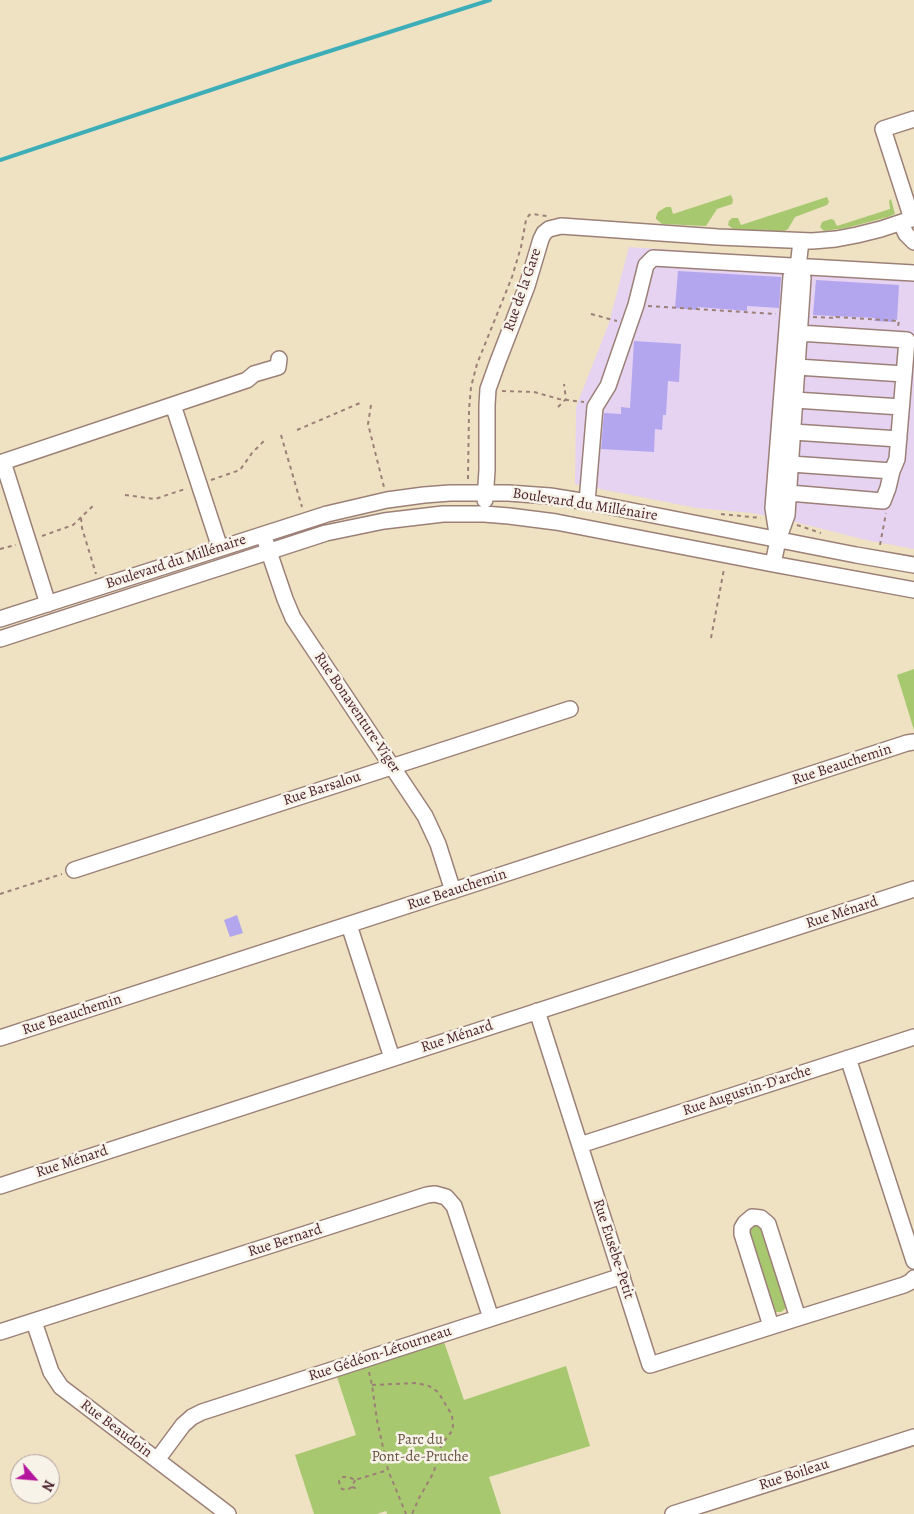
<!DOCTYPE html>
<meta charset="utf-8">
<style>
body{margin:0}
#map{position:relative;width:914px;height:1514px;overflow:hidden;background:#eee2c3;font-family:Alegreya,serif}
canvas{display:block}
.north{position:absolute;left:10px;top:1454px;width:50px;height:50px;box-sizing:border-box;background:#f7f3e8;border:1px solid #b29e9c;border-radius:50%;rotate:117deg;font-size:14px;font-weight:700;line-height:20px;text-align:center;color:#4a1f2b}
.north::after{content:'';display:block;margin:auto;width:18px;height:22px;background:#b5179e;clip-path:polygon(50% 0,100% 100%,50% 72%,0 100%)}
</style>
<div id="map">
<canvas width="914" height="1514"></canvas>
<div class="north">N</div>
</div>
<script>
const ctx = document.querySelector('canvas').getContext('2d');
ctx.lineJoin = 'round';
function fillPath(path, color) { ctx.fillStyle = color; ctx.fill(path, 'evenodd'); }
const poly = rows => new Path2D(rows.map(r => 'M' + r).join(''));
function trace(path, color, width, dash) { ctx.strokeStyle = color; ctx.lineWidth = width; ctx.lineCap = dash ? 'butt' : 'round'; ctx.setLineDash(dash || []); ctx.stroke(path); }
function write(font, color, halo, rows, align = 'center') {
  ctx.font = font + ' Alegreya,serif'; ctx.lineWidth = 5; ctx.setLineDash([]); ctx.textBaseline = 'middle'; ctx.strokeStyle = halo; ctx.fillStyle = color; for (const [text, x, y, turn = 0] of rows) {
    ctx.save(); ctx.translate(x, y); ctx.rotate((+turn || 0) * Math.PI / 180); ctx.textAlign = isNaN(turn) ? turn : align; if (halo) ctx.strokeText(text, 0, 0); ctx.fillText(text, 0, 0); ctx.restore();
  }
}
fillPath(poly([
 [629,247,914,266,914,549,866,540,795,522,752,513,697,508,575,484,576,407,609,323]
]), '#e5d3f1');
fillPath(poly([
 [731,195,733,200,732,204,717,209,706,226,662,224,656,219,656,217,658,212,666,207,671,207,673,214],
 [827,197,829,202,827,205,795,217,788,229,783,232,733,229,728,225,729,221,732,218,738,218,741,225],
 [891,199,895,214,888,217,846,228,824,231,820,227,822,222,831,219,834,220,837,226,890,209,889,201],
 [914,669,914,730,897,675],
 [756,1224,762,1227,787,1305,785,1309,781,1312,776,1312,772,1309,748,1234,749,1229],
 [444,1342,464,1400,566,1366,590,1446,489,1477,501,1514,387,1514,386,1511,377,1514,314,1514,295,1455,356,1435,337,1377]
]), '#a8c870');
trace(poly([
 [0,160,289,64,490,0]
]), '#3daeb8', 4);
fillPath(poly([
 [678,271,781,277,779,308,747,306,747,311,698,307,698,310,675,308],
 [816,280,899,285,897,320,894,319,894,322,874,321,875,318,813,315],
 [634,341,681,344,679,382,668,381,666,415,663,415,662,430,655,429,654,452,601,449,604,413,621,414,621,407,630,408],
 [237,915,243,933,230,937,224,920]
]), '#b3a6ee');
const minor = poly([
 [912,219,883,129,914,119],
 [901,223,906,234,914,242],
 [797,367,904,374],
 [795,400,901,407],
 [173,405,220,548],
 [793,432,899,439],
 [3,462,48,604],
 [0,463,247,380,254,374,278,367,279,359],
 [791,464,892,471],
 [789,493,883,501,888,488,892,471,897,459,907,340,799,333],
 [485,500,487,470,487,405,488,389,497,364,527,286,541,239,544,233,549,229,561,226,718,237,812,241,836,239,857,235,881,229,914,218],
 [587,502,595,407,608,386,636,305,646,265,653,258,914,273],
 [778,540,773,508,788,315,791,276,798,267,801,241],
 [266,543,285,599,293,618,425,816,438,844,453,891],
 [773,564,778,540,787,515,803,278,798,267],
 [0,619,327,514,387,500,424,495,450,493,508,493,550,496,587,502,856,555,914,565],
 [0,639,326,533,384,521,443,514,484,514,509,516,556,522,773,564,914,590],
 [74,870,570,709],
 [349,925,392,1058],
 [537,1011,650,1365,798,1318,904,1285,910,1282,914,1278],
 [0,1038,907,743,914,742],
 [848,1058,914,1261],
 [580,1145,914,1037],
 [0,1186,914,889],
 [34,1322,51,1372,61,1387,228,1514],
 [771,1326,742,1234,742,1228,745,1223,752,1217,761,1218,768,1224,798,1318],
 [0,1332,427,1195,435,1194,446,1197,454,1206,491,1318],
 [157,1460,183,1425,192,1417,202,1412,622,1276],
 [673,1514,914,1437]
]);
trace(minor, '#9c8077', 18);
trace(poly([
 [648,306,776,314],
 [591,314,617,321],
 [813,317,836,318,836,317,899,321,898,326],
 [502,391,534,392,559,399,584,402],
 [371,405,368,424,384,487],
 [558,407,566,399,564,384],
 [297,430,360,403],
 [281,435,302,507],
 [468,479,469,410,471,387,477,364,512,277,521,247,526,220,529,215,532,214,547,216],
 [211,480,240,470,252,453,265,440],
 [125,495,155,499,185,489],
 [721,514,761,518],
 [81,518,82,528,96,574],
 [797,525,821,533],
 [42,536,73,525,94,505],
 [880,545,886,513],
 [0,549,16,545],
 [711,638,724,569],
 [0,894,62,874],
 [369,1372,372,1385,377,1420,388,1470,406,1514],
 [372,1385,417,1383,429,1386,438,1392,452,1415,453,1426,452,1431,442,1444,437,1456,434,1472,419,1498,412,1514],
 [355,1480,352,1487,347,1490,342,1489,340,1486,339,1481,343,1477,349,1477,355,1480,388,1470],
 [352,1487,358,1489]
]), '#9c8077', 2, [4, 4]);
trace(minor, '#fff', 15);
write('15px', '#4a1f2b', '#f7f3e8', [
 ["Rue de la Gare",523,290,-71],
 ["Boulevard du Millénaire",585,505,9],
 ["Boulevard du Millénaire",176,562,-18],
 ["Rue Bonaventure-Viger",357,713,56],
 ["Rue Beauchemin",842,765,-18],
 ["Rue Barsalou",322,789,-18],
 ["Rue Beauchemin",457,890,-18],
 ["Rue Ménard",842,913,-18],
 ["Rue Beauchemin",72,1015,-18],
 ["Rue Ménard",457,1037,-18],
 ["Rue Augustin-D'arche",747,1091,-18],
 ["Rue Ménard",72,1162,-18],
 ["Rue Bernard",285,1241,-18],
 ["Rue Eusèbe-Petit",613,1249,72],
 ["Rue Gédéon-Létourneau",380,1354,-18],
 ["Rue Beaudoin",116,1429,37],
 ["Rue Boileau",794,1475,-18]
]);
write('15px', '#665240', '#f7f3e8', [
 ["Parc du",420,1440],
 ["Pont-de-Pruche",420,1457]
]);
</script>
